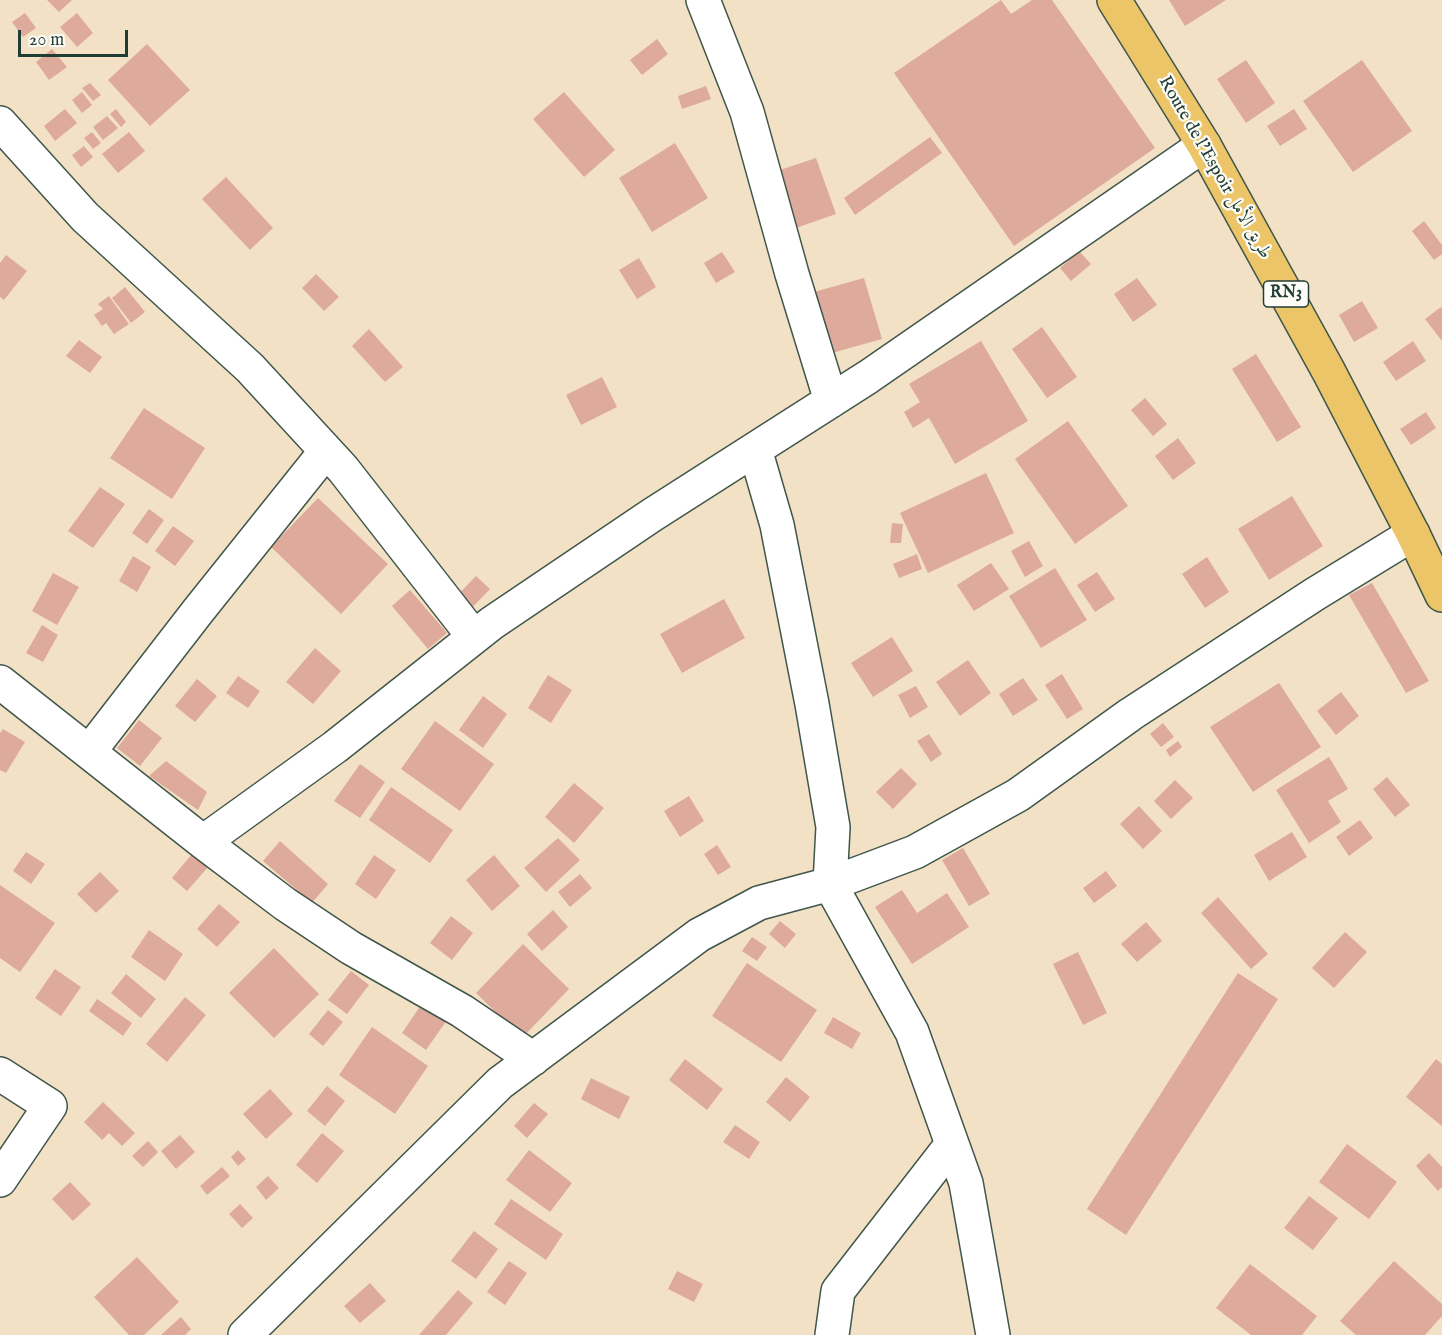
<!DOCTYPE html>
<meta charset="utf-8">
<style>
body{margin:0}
#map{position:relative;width:1442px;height:1335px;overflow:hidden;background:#f3e1c6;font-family:"IM FELL English",serif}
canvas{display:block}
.scale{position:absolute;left:18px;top:30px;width:110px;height:27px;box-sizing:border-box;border:3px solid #1f3d34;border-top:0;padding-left:8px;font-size:18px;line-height:21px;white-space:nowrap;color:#1f3d34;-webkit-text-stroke:4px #fdfcf7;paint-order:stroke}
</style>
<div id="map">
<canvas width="1442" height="1335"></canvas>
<div class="scale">20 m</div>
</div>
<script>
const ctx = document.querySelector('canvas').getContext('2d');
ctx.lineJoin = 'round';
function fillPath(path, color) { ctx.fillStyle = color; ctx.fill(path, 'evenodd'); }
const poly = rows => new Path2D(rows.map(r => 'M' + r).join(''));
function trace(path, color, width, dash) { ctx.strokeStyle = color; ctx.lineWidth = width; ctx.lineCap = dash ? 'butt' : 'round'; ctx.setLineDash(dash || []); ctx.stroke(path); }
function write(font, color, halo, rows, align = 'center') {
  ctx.font = font + ' "IM FELL English",Amiri,serif'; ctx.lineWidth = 4.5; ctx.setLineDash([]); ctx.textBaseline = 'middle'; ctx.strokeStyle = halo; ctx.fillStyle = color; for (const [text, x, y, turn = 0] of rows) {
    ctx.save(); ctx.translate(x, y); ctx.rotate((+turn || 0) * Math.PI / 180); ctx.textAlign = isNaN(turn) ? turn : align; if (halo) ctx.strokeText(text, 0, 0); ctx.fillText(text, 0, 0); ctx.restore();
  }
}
fillPath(poly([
 [47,0,72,0,59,12],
 [1001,0,1011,14,1032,0,1052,0,1155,148,1014,246,894,73],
 [1169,0,1226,0,1185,26],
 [25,13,36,28,23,37,12,22],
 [77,13,93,33,77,47,60,27],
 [657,39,668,54,642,75,630,60],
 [147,44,190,90,150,126,108,80],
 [52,49,67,67,49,80,36,62],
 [1246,60,1275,103,1246,123,1217,79],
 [1362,60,1412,131,1353,172,1303,101],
 [90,83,101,95,93,101,82,88],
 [706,86,711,99,682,109,678,96],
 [82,92,92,105,82,113,72,100],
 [564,92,615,150,584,177,533,119],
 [65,109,77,123,55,141,44,126],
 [116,109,126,122,121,127,110,114],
 [1294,109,1307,129,1280,146,1267,126],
 [107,116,118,128,103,140,93,127],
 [92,132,101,143,93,149,84,138],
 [129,132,145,151,118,173,102,154],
 [930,137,942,153,855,215,844,198],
 [675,143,708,198,652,232,619,178],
 [84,146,93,157,81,167,72,155],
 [816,158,836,214,796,228,777,171],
 [226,177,273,228,250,250,202,199],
 [1424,221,1442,245,1442,254,1434,260,1412,231],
 [1079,251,1091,264,1071,281,1060,268],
 [722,252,735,272,716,283,704,263],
 [6,255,27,271,4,300,0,297,0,263],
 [639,258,656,287,637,299,619,270],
 [316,274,339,297,324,311,302,288],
 [864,278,882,339,832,353,814,292],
 [1137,278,1157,305,1133,322,1114,294],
 [125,287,145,312,131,323,112,298],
 [109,296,129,324,114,334,106,323,102,326,94,315,103,309,98,304],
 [1362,301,1378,328,1354,342,1339,315],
 [1441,307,1442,309,1442,341,1425,319],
 [1042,327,1077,377,1047,398,1012,349],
 [369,329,403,367,385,382,352,346],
 [79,340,102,357,90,373,66,356],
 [981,341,1028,421,955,464,929,418,913,428,904,412,920,402,909,384],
 [1413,341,1426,361,1396,381,1383,362],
 [1256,354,1301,427,1277,442,1232,369],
 [602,377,617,407,581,425,566,395],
 [1145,398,1167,424,1153,436,1131,410],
 [144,408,205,448,172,499,110,458],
 [1426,412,1436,428,1411,445,1400,429],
 [1068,421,1128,506,1075,544,1015,459],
 [1178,438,1196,463,1173,480,1155,456],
 [986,473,1014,533,928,573,900,513],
 [100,487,125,504,93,548,68,531],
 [1292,496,1323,546,1269,580,1238,529],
 [318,498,388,564,341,614,271,547],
 [149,509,164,520,147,544,132,533],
 [892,523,903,524,901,543,890,543],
 [173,526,194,541,175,566,155,551],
 [1029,541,1043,566,1025,577,1011,551],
 [917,554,922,569,899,578,893,564],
 [133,556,151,567,137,592,119,581],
 [1207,557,1229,592,1205,608,1182,574],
 [991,563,1009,589,974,611,957,585],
 [1055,568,1087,620,1041,648,1009,596],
 [1097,572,1115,599,1095,612,1077,585],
 [53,573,79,587,57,625,32,611],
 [476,576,490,589,467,613,453,600],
 [1372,583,1429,681,1406,693,1349,595],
 [410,590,447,633,428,649,392,606],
 [724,599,745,638,682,673,660,634],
 [42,625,58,635,43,662,26,653],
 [892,637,913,671,873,697,851,663],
 [315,648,341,671,313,704,286,682],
 [968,660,991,693,960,716,936,682],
 [1062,674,1083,709,1067,719,1045,685],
 [548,675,572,690,551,723,528,708],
 [238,676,260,691,248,708,226,693],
 [1023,678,1038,700,1013,716,999,694],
 [197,679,217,696,195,722,175,706],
 [1279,683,1321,747,1253,792,1210,727],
 [916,686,928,707,910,718,898,695],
 [1341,692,1359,716,1336,735,1317,711],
 [483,696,507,714,483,748,459,730],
 [139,720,162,738,140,766,117,748],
 [435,721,494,764,460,811,401,769],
 [1163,723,1174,737,1161,747,1150,734],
 [3,729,25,742,6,773,0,770,0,733],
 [929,734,942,754,931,762,917,741],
 [1178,741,1182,747,1170,757,1166,750],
 [1329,757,1348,789,1328,801,1341,822,1309,843,1276,790],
 [166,761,207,792,198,810,149,776],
 [360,764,385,782,360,818,334,801],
 [901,768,917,784,893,809,876,792],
 [1387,777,1410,805,1395,817,1373,789],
 [1175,780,1193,798,1171,819,1154,801],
 [574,783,604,808,574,843,545,817],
 [391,787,453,830,430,863,369,820],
 [689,796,704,821,680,837,664,811],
 [1139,806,1162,831,1143,849,1120,824],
 [1360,820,1373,838,1349,856,1336,837],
 [1292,832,1307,857,1269,881,1254,855],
 [558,838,580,860,546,892,524,868],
 [280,841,328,884,312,903,263,861],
 [717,845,731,867,718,875,704,854],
 [963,848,990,894,969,906,942,860],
 [26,852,45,864,31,884,13,871],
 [192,854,208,867,187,891,172,878],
 [374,855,396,870,376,899,355,884],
 [494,855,520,886,492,911,466,880],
 [1106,871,1117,886,1094,903,1083,888],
 [100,872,119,891,96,913,77,894],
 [580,874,592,888,570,907,558,892],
 [0,885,55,923,20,972,0,958],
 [902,890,917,913,947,893,969,927,912,964,875,907],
 [1218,897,1268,954,1251,969,1201,913],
 [219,904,240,922,217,947,197,929],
 [553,910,568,927,542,951,527,934],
 [451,916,473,933,452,960,430,943],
 [780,921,796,934,785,948,769,934],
 [1146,922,1162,941,1137,962,1121,944],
 [149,930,183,954,165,981,131,957],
 [1345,932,1367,952,1334,988,1312,968],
 [752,937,767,947,757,961,742,951],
 [523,944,569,989,522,1038,476,993],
 [274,948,319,994,274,1038,229,993],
 [1078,952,1107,1013,1083,1025,1053,964],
 [747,963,817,1010,781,1062,712,1016],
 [55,969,81,987,61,1016,35,998],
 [351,971,369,985,347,1014,328,1000],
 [1238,973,1278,999,1126,1235,1087,1209],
 [126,974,156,999,141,1018,111,993],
 [185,997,206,1015,167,1062,146,1044],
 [97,999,132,1023,123,1036,89,1011],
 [423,1002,447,1020,426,1050,402,1033],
 [328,1010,343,1022,323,1046,309,1034],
 [833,1017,861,1033,852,1049,824,1033],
 [372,1027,428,1066,395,1114,339,1075],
 [685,1059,723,1089,707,1110,669,1080],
 [1436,1059,1442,1064,1442,1126,1406,1097],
 [786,1077,810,1097,790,1122,766,1102],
 [591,1078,630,1097,619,1119,581,1099],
 [327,1086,345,1101,325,1126,307,1111],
 [270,1089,293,1114,266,1139,243,1114],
 [103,1102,135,1133,122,1146,109,1133,102,1140,84,1122],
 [534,1103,548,1114,527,1138,514,1126],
 [735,1125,760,1142,749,1159,723,1142],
 [322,1133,344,1151,317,1183,296,1165],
 [180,1135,195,1152,176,1169,161,1151],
 [148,1141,158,1152,143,1167,132,1156],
 [1347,1144,1397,1182,1369,1219,1319,1182],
 [238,1150,246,1159,238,1166,231,1157],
 [529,1150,572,1183,550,1212,506,1180],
 [1429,1153,1442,1167,1442,1187,1438,1191,1416,1166],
 [222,1167,230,1176,207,1195,200,1186],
 [268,1176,279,1188,266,1200,256,1187],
 [70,1182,91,1204,73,1221,52,1199],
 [1309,1196,1338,1218,1313,1250,1284,1228],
 [511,1199,563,1234,546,1260,494,1224],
 [240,1204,253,1218,242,1228,229,1214],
 [474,1231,498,1249,476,1279,451,1261],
 [137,1257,179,1302,144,1335,129,1335,94,1297],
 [509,1261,527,1273,505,1305,487,1292],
 [1394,1261,1442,1304,1442,1316,1425,1335,1356,1335,1340,1321],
 [1250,1264,1317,1316,1302,1335,1251,1335,1216,1308],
 [677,1271,703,1284,694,1302,668,1289],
 [370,1283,386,1301,360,1323,344,1306],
 [458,1290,473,1303,446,1335,419,1335],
 [181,1317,191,1329,185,1335,161,1335]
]), '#deaa9b');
const minor = poly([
 [703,0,747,112,792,274,831,401],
 [0,123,85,217,250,368,343,469,474,637],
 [755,449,777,525,812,704,833,827,830,884,912,1032,966,1183,993,1335],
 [0,682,203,842,285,904,351,948,462,1011,533,1059],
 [89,752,198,611,326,451],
 [203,842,335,747,492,623,652,515,868,377,1204,145],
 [0,1074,50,1106,0,1180],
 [245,1335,500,1083,699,935,759,903,830,884,915,852,1018,795,1131,714,1315,594,1413,534],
 [832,1335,838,1291,952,1144]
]);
const trunk = poly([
 [1114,0,1204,145,1329,372,1413,534,1442,595]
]);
trace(minor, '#3f564a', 36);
trace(trunk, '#3f564a', 36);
trace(minor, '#fff', 33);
trace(trunk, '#edc569', 33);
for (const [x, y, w] of [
 [1286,294,45]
]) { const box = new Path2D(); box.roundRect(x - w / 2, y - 13, w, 26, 4.5); ctx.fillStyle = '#fdfcf7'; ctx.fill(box); trace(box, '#1f3d34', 1.5); }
write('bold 16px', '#1f3d34', null, [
 ["RN3",1286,294]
]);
write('18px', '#1f3d34', '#fdfcf7', [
 ["Route de l’Espoir طريق الأمل",1214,168,60]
]);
</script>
